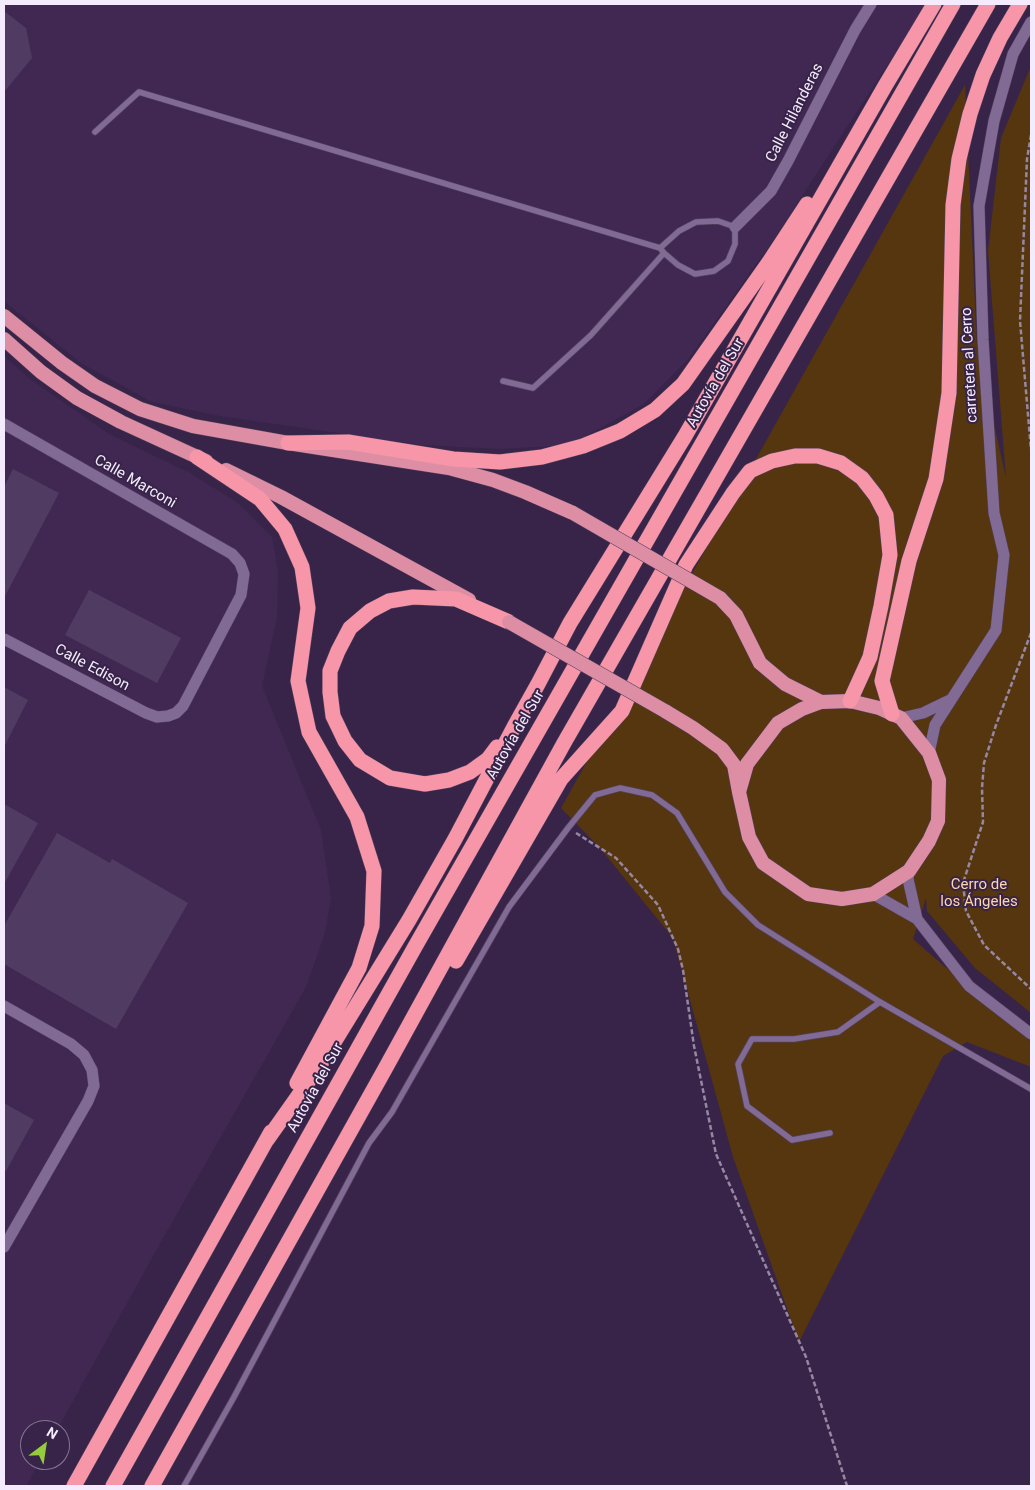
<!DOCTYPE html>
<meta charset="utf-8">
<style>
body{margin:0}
#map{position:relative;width:1035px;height:1490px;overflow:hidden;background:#382448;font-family:Roboto,sans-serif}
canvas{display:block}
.frame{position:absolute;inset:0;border:5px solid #f5ebfe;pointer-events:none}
.north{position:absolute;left:20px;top:1420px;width:50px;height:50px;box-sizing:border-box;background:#382448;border:1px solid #847491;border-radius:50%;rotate:31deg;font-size:14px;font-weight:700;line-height:20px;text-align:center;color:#f5ebfe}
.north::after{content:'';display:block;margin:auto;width:18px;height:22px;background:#95cc3b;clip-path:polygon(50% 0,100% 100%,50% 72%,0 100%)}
</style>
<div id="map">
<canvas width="1035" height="1490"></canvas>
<div class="frame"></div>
<div class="north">N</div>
</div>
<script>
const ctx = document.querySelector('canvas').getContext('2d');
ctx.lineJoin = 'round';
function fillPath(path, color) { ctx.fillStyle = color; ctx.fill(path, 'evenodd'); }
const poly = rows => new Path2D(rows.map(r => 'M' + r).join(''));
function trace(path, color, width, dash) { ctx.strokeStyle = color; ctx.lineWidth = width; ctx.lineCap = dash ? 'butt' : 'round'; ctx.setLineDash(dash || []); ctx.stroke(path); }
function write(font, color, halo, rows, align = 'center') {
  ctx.font = font + ' Roboto,sans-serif'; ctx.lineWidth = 4; ctx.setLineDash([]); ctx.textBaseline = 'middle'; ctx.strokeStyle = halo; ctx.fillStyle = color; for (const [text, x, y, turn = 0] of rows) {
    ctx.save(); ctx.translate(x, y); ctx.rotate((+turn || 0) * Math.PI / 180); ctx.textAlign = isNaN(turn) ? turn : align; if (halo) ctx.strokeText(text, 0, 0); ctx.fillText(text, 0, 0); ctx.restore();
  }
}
fillPath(poly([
 [4,4,927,4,774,239,690,357,644,404,569,445,501,449,422,445,220,416,152,402,81,363,4,301],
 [4,356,30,379,109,434,190,473,238,503,272,537,278,572,277,617,262,686,321,830,331,898,325,933,306,987,153,1256,57,1430,30,1430,30,1460,41,1460,26,1486,4,1486]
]), '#402853');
fillPath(poly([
 [1031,66,1031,1013,975,968,927,911,926,898,913,939,1031,1042,1031,1067,967,1042,943,1056,799,1342,733,1157,673,938,600,848,561,808,965,85,977,348,1006,478,988,251,1001,138]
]), '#56360e');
fillPath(poly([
 [4,11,26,28,32,58,4,92],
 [13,469,59,493,4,598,4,487],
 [89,590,181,638,157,683,65,635],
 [4,687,28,700,4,747],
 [4,804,38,823,4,884],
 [57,833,110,863,112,859,188,903,116,1029,4,964,4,926],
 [4,1103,34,1120,6,1171,4,1170]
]), '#503c62');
const service = poly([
 [95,132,139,92,660,248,664,253,678,265,695,274,714,271,728,261,735,244,735,227,718,221,696,222,679,231,660,248],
 [503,381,533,388,591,335,664,253],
 [830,1133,792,1140,747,1106,738,1064,752,1039,794,1039,838,1032,880,1002],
 [184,1486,234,1397,369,1143,392,1112,509,907,568,828,595,795,620,788,652,795,677,813,725,892,758,925,880,1002,1031,1089]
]);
const minor = poly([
 [735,227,771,191,788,161,855,30,871,4],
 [4,424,232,554,240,563,244,574,241,595,183,706,176,713,168,716,157,717,146,713,4,639],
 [901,718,923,713,950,700],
 [929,753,935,725,996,630,1004,555,994,513,983,340,979,206,994,121,1013,54,1031,22],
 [909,871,908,879,917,919],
 [873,894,917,919,969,986,1031,1034],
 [4,1006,71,1044,84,1055,92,1070,94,1086,88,1101,4,1247]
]);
const trunk = poly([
 [4,316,62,363,95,386,140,409,193,426,288,443,449,468,493,480,525,492,573,513],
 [4,339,41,372,77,398,121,422,206,461],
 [226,470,281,497,469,600],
 [720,598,736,615,760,663,785,684,821,702],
 [665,711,693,728,722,749,734,765,739,792,749,837,763,863,808,894,842,899,873,894,909,871,929,841,938,821,939,780,929,753,901,718,879,708,850,701,821,702,802,709,778,723,747,764,739,792]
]);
const motorway = poly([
 [288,443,348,442,453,459,500,462,542,457,583,446,620,431,655,410,683,384,769,262,807,204],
 [197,457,260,499,285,529,302,567,308,608,298,681,309,732,357,817,374,871,372,926,359,968,297,1083],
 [892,714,882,681,909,561,936,479,949,393,953,205,959,159,970,114,983,75,1000,38,1020,4],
 [497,747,488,759,470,772,449,780,425,784,390,778,360,760,345,741,333,716,330,692,330,671,338,651,350,628,370,611,389,601,413,597,456,599,509,622],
 [456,961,561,779,622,711,686,565,733,493,750,471,772,461,795,456,818,456,841,463,862,478,876,496,886,515,890,555,881,606,870,657,850,701],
 [267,1140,320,1065,409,920,455,839,514,727,538,684,570,623,685,436,885,86,934,4],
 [74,1486,271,1132],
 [113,1486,416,945,953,4],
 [152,1486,385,1069,564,743,988,4]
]);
trace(service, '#52415f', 7);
trace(minor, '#52415f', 12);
trace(trunk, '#52415f', 15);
trace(motorway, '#52415f', 16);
trace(poly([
 [1031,135,1027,159,1020,321,1031,450],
 [1031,633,996,725,984,763,982,788,983,822,963,883,966,911,984,945,1031,989],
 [576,833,616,858,658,905,678,949,683,970,694,1046,716,1154,806,1357,847,1486]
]), '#9687a3', 2.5, [5, 2.5]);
trace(service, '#816b95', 5.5);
trace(minor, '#816b95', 11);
trace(trunk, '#de8ea4', 14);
trace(motorway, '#f696a8', 15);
const trunkBridge = poly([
 [573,513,720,598],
 [509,622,665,711]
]);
trace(trunkBridge, '#52415f', 15, []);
trace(trunkBridge, '#de8ea4', 14);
write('15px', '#f5ebfe', '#382448', [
 ["Calle Hilanderas",795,113,-63],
 ["carretera al Cerro",970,365,-93],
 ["Autovía del Sur",716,383,-60],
 ["Calle Marconi",135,482,30],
 ["Calle Edison",92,668,28],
 ["Autovía del Sur",516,735,-60],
 ["Autovía del Sur",316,1088,-61]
]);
write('15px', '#fed6ac', '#382448', [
 ["Cerro de",979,885],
 ["los Ángeles",979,902]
]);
</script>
